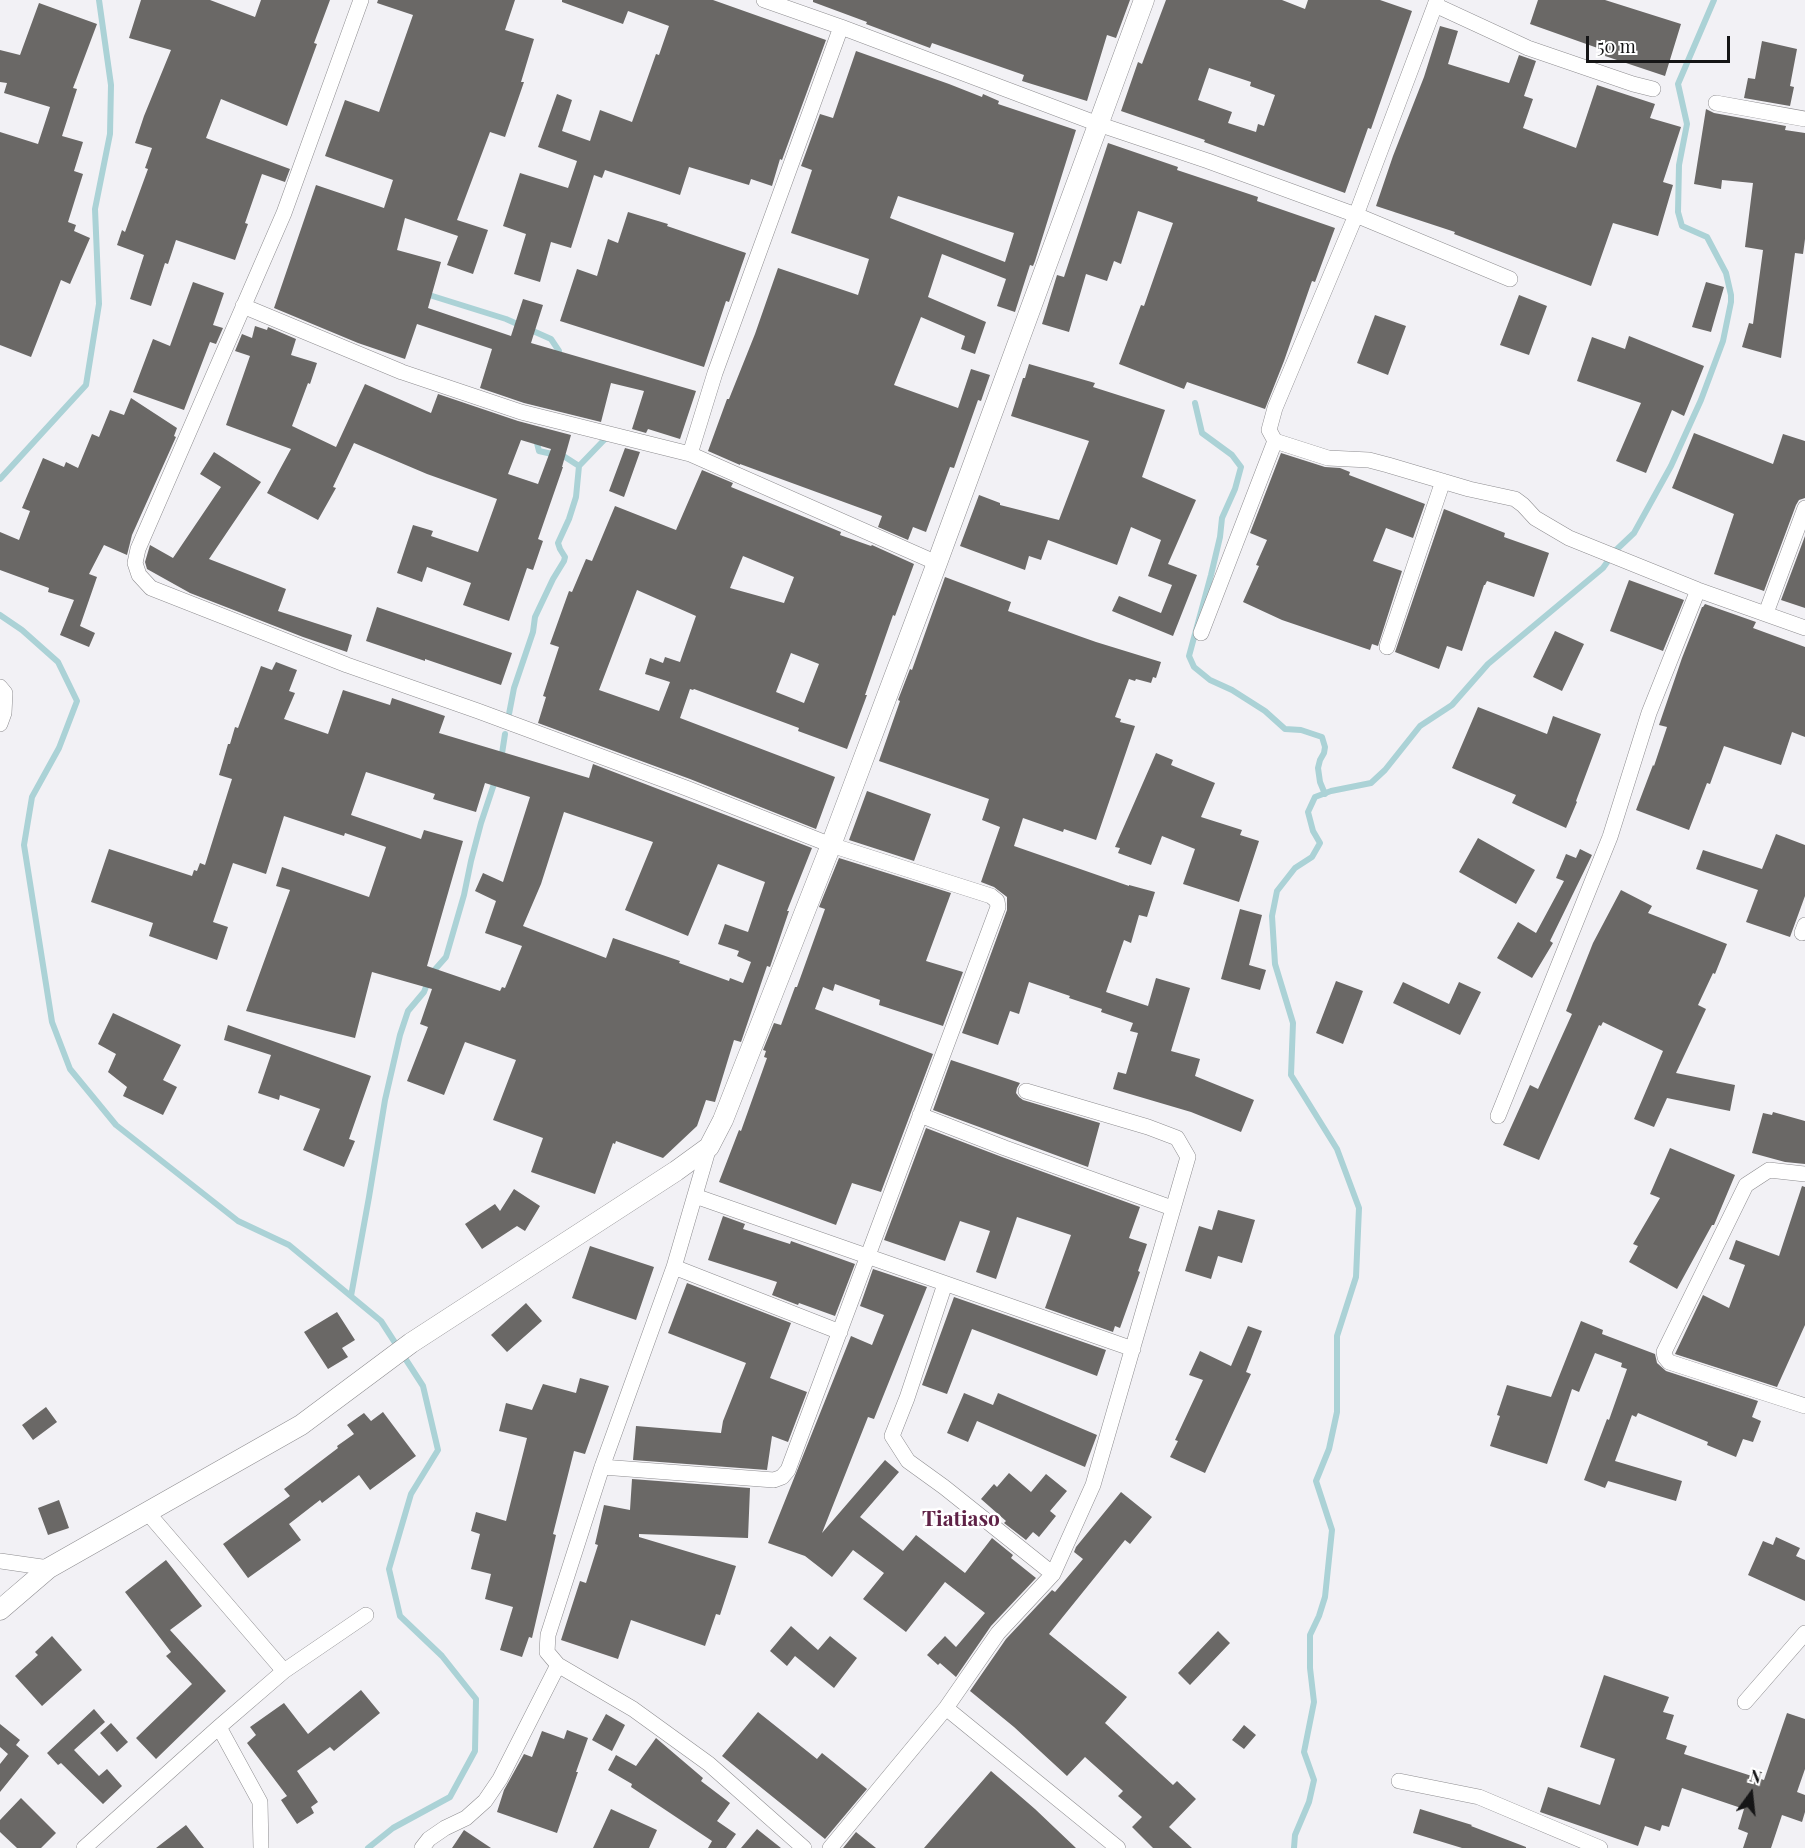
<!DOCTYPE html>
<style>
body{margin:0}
#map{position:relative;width:1805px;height:1848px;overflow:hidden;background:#f2f1f5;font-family:"Playfair Display",serif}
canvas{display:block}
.north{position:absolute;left:1721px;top:1764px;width:60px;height:60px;-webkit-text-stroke:4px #fff;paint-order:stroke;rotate:15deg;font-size:16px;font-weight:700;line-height:24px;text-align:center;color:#151516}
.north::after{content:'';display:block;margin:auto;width:21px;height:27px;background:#151516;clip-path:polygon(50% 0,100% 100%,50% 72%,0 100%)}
.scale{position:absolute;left:1586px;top:36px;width:144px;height:27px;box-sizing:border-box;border:3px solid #151516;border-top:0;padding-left:8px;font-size:18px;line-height:21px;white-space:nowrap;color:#151516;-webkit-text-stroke:4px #fff;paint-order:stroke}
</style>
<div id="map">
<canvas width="1805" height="1848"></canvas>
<div class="north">N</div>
<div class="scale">50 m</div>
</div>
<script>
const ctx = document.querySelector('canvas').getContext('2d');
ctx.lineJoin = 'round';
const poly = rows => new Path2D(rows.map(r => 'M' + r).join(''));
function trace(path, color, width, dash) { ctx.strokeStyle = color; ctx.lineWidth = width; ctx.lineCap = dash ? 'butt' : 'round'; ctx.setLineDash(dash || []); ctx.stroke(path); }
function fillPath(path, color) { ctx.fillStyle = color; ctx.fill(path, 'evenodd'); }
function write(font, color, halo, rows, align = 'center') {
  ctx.font = font + ' "Playfair Display",serif'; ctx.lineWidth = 5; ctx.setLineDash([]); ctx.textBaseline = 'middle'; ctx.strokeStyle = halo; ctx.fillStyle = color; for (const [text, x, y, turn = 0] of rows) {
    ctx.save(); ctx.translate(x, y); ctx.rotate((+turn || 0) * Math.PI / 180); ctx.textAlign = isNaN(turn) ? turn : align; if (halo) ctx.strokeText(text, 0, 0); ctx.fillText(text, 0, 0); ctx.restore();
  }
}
trace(poly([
 [426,294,506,319,551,339,559,351,558,358],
 [1195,403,1202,433,1232,455,1241,467,1235,489,1222,518,1220,537,1211,575,1189,656,1194,667,1210,680,1232,690,1265,711,1285,729,1301,730,1322,737,1325,747,1324,753,1320,760,1318,768,1320,782,1325,794],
 [536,439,539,451,565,457,579,466],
 [0,479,86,385,99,304,95,209,110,134,111,85,99,0],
 [0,615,22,630,58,662,77,701,59,748,32,797,24,845,52,1022,70,1069,116,1125,238,1221,289,1245,381,1321,423,1386,438,1450,411,1494,389,1569,400,1616,442,1656,476,1699,475,1751,450,1797,393,1828,368,1848],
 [509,714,514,688,533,632,535,617,553,579,564,561,565,557,560,549,558,543,569,519,576,497,579,466,605,439],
 [501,760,505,734],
 [351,1296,369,1197,385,1100,400,1035,408,1011,424,992,431,974,446,957,464,895,471,861,481,823,496,778],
 [1294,1848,1295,1835,1309,1802,1314,1780,1304,1752,1314,1702,1310,1668,1310,1635,1319,1616,1325,1597,1332,1530,1316,1481,1329,1449,1337,1412,1337,1336,1356,1277,1359,1208,1337,1149,1291,1075,1293,1023,1275,964,1272,916,1277,891,1295,868,1312,857,1320,843,1313,831,1308,812,1315,797,1331,791,1371,783,1385,770,1420,726,1452,705,1488,664,1603,568,1615,551,1634,533,1671,466,1701,400,1723,341,1731,302,1731,295,1726,273,1707,237,1682,226,1678,212,1679,165,1687,124,1678,84,1714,0]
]), '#abd2d6', 6);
fillPath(poly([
 [141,0,210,0,255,17,261,0,330,0,314,43,317,44,287,126,221,99,206,138,290,169,285,182,262,174,245,223,248,224,235,260,176,240,168,264,165,263,151,306,130,299,144,255,117,245,122,230,125,232,148,169,145,168,152,148,135,143,144,116,171,50,129,38],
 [378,0,515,0,505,30,534,39,521,82,524,82,505,137,490,132,457,220,488,230,473,274,447,265,458,236,405,218,397,250,441,262,428,308,511,336,523,299,543,305,531,343,696,391,680,439,648,429,646,433,632,429,644,391,611,383,601,422,524,403,480,388,492,349,417,324,405,359,358,343,274,308,316,185,384,208,393,180,325,156,345,100,379,112,413,15,377,3],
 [562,0,713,0,826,40,782,160,780,159,772,186,751,179,749,185,689,167,680,195,605,170,602,178,594,175,571,248,551,242,540,282,514,274,526,234,503,226,520,173,568,188,577,161,538,147,557,94,572,100,562,131,590,141,600,110,632,122,656,54,659,55,669,26,628,11,623,24,562,2],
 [813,0,1130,0,1116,38,1107,35,1087,101,1022,81,1024,75,932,43,930,48,866,24,867,22,813,2],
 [1166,0,1282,0,1305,9,1308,0,1380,0,1412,11,1371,129,1368,128,1345,193,1204,142,1205,140,1121,111,1138,62,1142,64],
 [1209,68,1251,82,1250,86,1275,95,1264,126,1258,124,1256,132,1228,123,1232,112,1198,100],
 [1538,0,1605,0,1681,24,1665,76,1605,56,1606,51,1530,24],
 [39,3,97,24,73,88,77,89,62,136,83,142,74,171,83,174,68,222,76,225,74,231,90,238,70,284,61,280,31,357,0,345,0,132,38,144,50,107,4,93,7,83,0,82,0,50,20,55],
 [1440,26,1458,31,1448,64,1509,83,1519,55,1536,61,1524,96,1533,99,1523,128,1576,148,1597,85,1655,104,1650,118,1681,127,1663,182,1673,185,1658,236,1613,223,1591,286,1454,234,1455,232,1376,206,1393,156,1424,77],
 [1762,41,1797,49,1790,86,1794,87,1790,106,1744,98,1748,78,1755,79],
 [856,51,949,84,982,97,983,94,999,101,998,104,1076,130,1035,261,1033,266,1030,265,1015,312,997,306,1006,279,942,254,928,297,986,322,975,354,961,349,965,336,921,317,894,385,958,408,971,369,990,375,981,401,978,400,954,468,950,467,926,532,913,527,908,540,878,527,882,516,740,464,740,465,708,451,727,399,729,399,755,334,778,268,858,295,869,259,791,233,812,170,801,166,820,114,833,118],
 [898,196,1014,233,1005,262,890,218],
 [1706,109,1714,113,1786,126,1785,130,1805,133,1805,239,1803,254,1795,253,1781,358,1742,347,1749,323,1753,324,1763,250,1745,247,1753,183,1722,180,1721,189,1694,184],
 [1108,143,1178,167,1177,170,1258,197,1257,201,1335,228,1315,282,1312,281,1284,361,1265,409,1187,382,1184,389,1119,364,1141,305,1144,306,1173,223,1138,211,1121,264,1114,261,1107,281,1086,274,1069,332,1042,324,1057,275,1064,277],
 [628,212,668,224,667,226,746,253,729,302,726,301,704,367,560,321,577,269,597,276,608,239,618,243],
 [193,282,224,293,213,325,223,328,216,344,210,342,184,410,133,392,153,339,170,346],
 [1706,282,1724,287,1711,332,1692,327],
 [1519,295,1547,306,1529,355,1500,345],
 [1375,315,1406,326,1388,375,1357,363],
 [255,326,267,330,268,327,296,339,291,355,317,363,310,384,308,383,292,426,336,447,365,384,431,413,438,394,518,421,571,435,562,467,563,467,538,539,543,541,533,570,527,568,509,621,463,605,471,583,427,567,422,582,397,573,413,525,433,531,431,536,478,552,497,499,427,474,354,443,333,487,336,488,318,520,267,493,291,449,226,425,250,356,235,351,242,334,252,338],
 [521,440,551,449,538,484,508,474],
 [1629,336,1704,366,1684,416,1672,410,1646,473,1616,461,1641,403,1577,381,1592,337,1625,349],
 [1029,364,1095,383,1093,387,1165,410,1142,477,1196,500,1168,564,1197,575,1173,636,1112,611,1119,596,1161,613,1172,585,1148,576,1161,540,1131,527,1117,565,1048,540,1041,560,1029,556,1025,570,960,546,979,495,1000,503,1000,505,1059,520,1089,441,1011,416,1023,378,1025,378],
 [131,398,177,428,174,436,176,437,132,535,127,555,104,545,89,574,97,577,80,626,95,633,89,647,60,635,74,600,48,592,49,588,0,570,0,532,19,540,30,511,22,508,43,458,64,467,66,462,78,468,92,434,99,437,110,410,124,415],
 [1694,433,1773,464,1783,434,1805,441,1805,498,1799,500,1796,505,1764,591,1714,574,1734,514,1672,488],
 [625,448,640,452,624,497,609,491],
 [214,452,261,482,209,559,286,589,278,611,352,635,347,652,303,637,190,593,147,569,145,562,150,545,173,558,221,487,200,474],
 [1281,453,1325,467,1340,468,1350,472,1349,475,1425,504,1413,538,1386,528,1373,561,1402,571,1378,646,1372,644,1370,650,1282,620,1243,602,1259,566,1256,565,1267,540,1250,533],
 [702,470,733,483,731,487,841,532,840,535,871,546,872,545,914,564,895,616,893,615,865,695,867,695,847,749,798,731,799,728,694,689,693,690,690,689,680,718,835,777,816,829,690,779,538,723,546,697,543,696,559,647,550,644,569,591,572,592,586,559,592,561,615,506,676,530],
 [743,556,794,577,784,603,730,588],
 [637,590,696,616,680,662,665,657,663,663,650,658,645,674,670,682,659,711,599,690],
 [791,653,819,664,804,703,776,692],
 [1444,509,1505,533,1504,537,1549,553,1534,597,1487,581,1485,585,1484,585,1462,651,1447,646,1439,669,1395,652],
 [1805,536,1805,608,1781,600],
 [945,577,1011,602,1008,611,1096,642,1161,662,1156,678,1153,677,1151,683,1136,679,1135,681,1129,679,1115,717,1121,719,1120,722,1135,726,1096,840,1064,829,1063,832,1023,818,1014,846,1129,886,1129,885,1155,892,1147,917,1139,915,1131,943,1124,940,1106,992,1148,1006,1156,978,1190,988,1171,1051,1200,1059,1195,1076,1254,1100,1241,1132,1191,1112,1113,1089,1118,1072,1126,1074,1138,1033,1130,1031,1133,1023,1101,1012,1102,1009,1069,998,1070,996,1029,982,1019,1014,1010,1011,998,1045,962,1033,1007,910,1007,897,994,887,981,882,1000,827,982,820,989,799,879,761,900,701,898,700,910,669,912,670],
 [1629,580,1684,600,1663,651,1610,631],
 [1705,604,1756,622,1753,628,1805,647,1805,737,1792,732,1781,765,1724,746,1710,784,1707,783,1689,830,1636,810,1653,765,1654,766,1667,727,1659,725,1682,658,1702,607,1703,607],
 [377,607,512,653,501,685,425,659,425,661,366,641],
 [1555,631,1584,644,1562,691,1533,677],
 [276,662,297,670,289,691,295,693,284,719,328,734,343,690,390,705,392,698,445,716,439,733,589,778,593,764,812,848,787,911,789,911,770,967,767,966,741,1042,734,1040,715,1102,706,1100,697,1126,663,1158,616,1141,615,1144,613,1143,595,1194,531,1172,543,1138,493,1120,516,1060,465,1042,444,1095,407,1081,428,1027,420,1024,432,989,372,972,355,1038,246,1011,290,890,276,886,282,867,369,897,386,847,345,833,344,836,284,816,266,874,233,863,213,922,228,927,217,960,149,936,153,923,91,902,109,849,192,876,194,870,197,871,200,863,205,865,232,779,219,775,228,744,230,744,235,727,238,728,261,666,272,670],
 [366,772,435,794,433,799,476,812,485,783,530,797,503,882,483,873,475,891,496,901,485,933,522,946,505,988,502,987,500,991,427,966,463,841,424,830,421,839,351,815],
 [564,812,653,842,625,910,688,936,718,864,765,882,748,932,725,924,718,944,739,951,737,956,751,962,743,983,730,978,729,981,679,963,680,961,613,938,606,958,523,926,541,884],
 [1478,707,1547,734,1553,716,1601,734,1576,801,1577,802,1566,828,1512,803,1516,795,1452,768],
 [1156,753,1173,760,1171,765,1215,783,1201,817,1242,830,1240,835,1259,841,1239,902,1183,884,1195,849,1162,836,1151,865,1118,853,1120,848,1115,847],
 [867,791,931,814,914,861,849,840],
 [1776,834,1805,845,1805,896,1790,937,1746,922,1758,890,1696,869,1703,850,1762,869],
 [1478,838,1535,870,1516,904,1459,872],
 [1580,849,1592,855,1550,941,1553,943,1532,978,1497,958,1518,922,1536,933,1564,881,1556,878,1566,854,1576,858],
 [839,858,951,893,926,961,963,972,943,1026,879,1005,880,1000,835,984,833,991,823,987,815,1009,933,1054,881,1192,852,1183,836,1225,719,1182,739,1130,741,1131,767,1058,764,1057,766,1051,763,1050,774,1023,781,1025,795,987,797,987,825,909,819,907],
 [1621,890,1652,906,1648,913,1727,944,1715,974,1713,973,1698,1005,1706,1009,1676,1073,1735,1085,1730,1111,1667,1098,1654,1127,1634,1119,1663,1051,1603,1022,1601,1026,1599,1025,1539,1160,1503,1145,1530,1085,1538,1089,1572,1014,1566,1011,1593,943],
 [1240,909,1262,915,1249,965,1266,970,1260,990,1221,979],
 [1336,981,1363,991,1343,1044,1316,1033],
 [1403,982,1449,1004,1459,982,1481,992,1460,1035,1393,1003],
 [113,1013,181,1045,163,1080,177,1087,163,1115,123,1096,127,1087,108,1072,116,1054,98,1044],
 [228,1025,371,1076,349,1139,355,1141,344,1167,303,1150,320,1109,280,1095,279,1100,258,1093,271,1055,224,1040],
 [951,1060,1020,1083,1017,1088,1016,1093,1019,1097,1023,1100,1100,1123,1088,1167,933,1110],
 [1773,1112,1805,1121,1805,1164,1785,1162,1752,1153,1763,1113,1772,1115],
 [926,1128,1002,1157,1140,1207,1129,1238,1147,1244,1138,1271,1140,1272,1120,1328,1115,1326,1113,1332,1045,1308,1071,1235,1017,1217,996,1279,976,1272,990,1231,960,1221,945,1261,884,1240],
 [1670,1148,1735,1175,1714,1225,1712,1225,1677,1289,1629,1262,1638,1246,1633,1244,1660,1198,1650,1194],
 [1802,1186,1805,1187,1805,1325,1777,1387,1675,1354,1703,1295,1729,1308,1745,1265,1729,1259,1736,1240,1779,1256],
 [514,1189,540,1206,525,1231,517,1226,482,1249,465,1224,495,1204,500,1211],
 [1218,1210,1255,1220,1242,1263,1218,1256,1211,1279,1185,1271,1199,1226,1212,1230],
 [723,1216,745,1224,743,1229,790,1244,791,1241,855,1264,835,1316,799,1303,798,1305,772,1295,777,1282,708,1260],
 [590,1246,654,1267,636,1320,572,1298],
 [873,1269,927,1287,874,1419,868,1417,822,1533,885,1460,899,1472,860,1517,903,1551,916,1535,965,1573,992,1538,1013,1555,1011,1558,1036,1578,991,1626,956,1677,940,1663,938,1665,927,1655,945,1636,956,1647,985,1613,945,1582,906,1632,863,1599,884,1573,853,1550,832,1577,805,1556,768,1543,851,1336,872,1345,884,1315,860,1306],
 [687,1283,791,1323,770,1378,807,1392,788,1442,772,1436,767,1470,633,1460,636,1426,721,1433,723,1421,746,1363,668,1333],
 [954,1297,1106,1350,1097,1376,972,1329,947,1394,922,1385],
 [526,1303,542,1321,507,1352,491,1335],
 [337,1312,355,1340,342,1348,348,1357,328,1369,304,1332],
 [1581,1321,1603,1330,1602,1334,1655,1354,1657,1363,1666,1371,1758,1401,1752,1417,1761,1421,1753,1442,1743,1439,1736,1457,1707,1445,1708,1442,1638,1413,1636,1417,1632,1415,1615,1461,1682,1481,1676,1501,1608,1481,1605,1488,1584,1480,1607,1419,1609,1420,1627,1369,1621,1367,1622,1363,1595,1353,1579,1392,1572,1389,1547,1464,1490,1446,1500,1416,1497,1415,1507,1385,1551,1397],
 [1248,1326,1262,1331,1246,1372,1251,1374,1205,1473,1170,1457,1178,1441,1175,1440,1203,1380,1189,1375,1200,1351,1231,1366],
 [580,1378,609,1386,585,1454,574,1451,553,1534,556,1535,532,1638,529,1637,522,1657,500,1650,513,1607,485,1599,491,1574,471,1569,480,1534,471,1531,476,1512,506,1521,527,1438,499,1431,506,1403,532,1410,543,1384,576,1393],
 [964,1393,993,1405,998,1393,1097,1435,1085,1467,977,1421,968,1442,947,1433],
 [46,1407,57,1422,33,1440,22,1425],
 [383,1412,416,1456,370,1490,359,1475,322,1503,320,1500,289,1524,301,1540,248,1578,223,1544,290,1496,284,1489,338,1448,337,1446,354,1434,347,1425,364,1413,371,1421],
 [1009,1473,1031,1492,1046,1474,1067,1491,1050,1511,1056,1516,1039,1537,1033,1532,1026,1540,1004,1523,1006,1521,981,1499,994,1484,997,1487],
 [632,1479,750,1488,748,1538,639,1534,639,1537,736,1566,720,1615,716,1614,705,1646,631,1620,618,1659,561,1640,580,1581,586,1583,598,1545,595,1544,604,1505,630,1510],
 [1121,1492,1152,1517,1130,1544,1125,1540,1049,1634,1127,1697,1105,1723,1173,1785,1177,1781,1196,1799,1169,1827,1192,1848,1153,1848,1132,1827,1142,1817,1118,1796,1123,1791,1085,1757,1067,1776,1014,1727,970,1691,1006,1639,1052,1590,1055,1592,1083,1559,1074,1552,1076,1547],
 [59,1500,69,1528,48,1535,38,1508],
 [1776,1537,1800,1548,1796,1556,1805,1560,1805,1601,1748,1575,1763,1541,1773,1545],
 [166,1560,202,1606,170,1630,226,1691,156,1759,136,1738,192,1684,166,1656,171,1652,125,1592],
 [791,1626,818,1650,830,1636,857,1658,834,1688,795,1656,787,1666,770,1651],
 [1218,1631,1230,1643,1190,1685,1178,1673],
 [52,1636,82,1670,42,1706,15,1676,38,1655,35,1652],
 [1604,1675,1669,1697,1663,1712,1674,1715,1666,1739,1687,1746,1684,1754,1764,1780,1787,1713,1805,1719,1805,1769,1797,1792,1805,1795,1805,1812,1802,1822,1782,1815,1771,1848,1743,1848,1748,1833,1738,1829,1744,1809,1682,1788,1669,1827,1662,1825,1660,1831,1645,1826,1638,1846,1540,1812,1548,1787,1600,1805,1615,1759,1580,1747],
 [361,1690,380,1713,334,1751,330,1747,297,1771,318,1802,311,1807,314,1813,297,1824,281,1800,287,1796,247,1743,256,1735,250,1727,284,1703,308,1734],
 [94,1709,105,1722,74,1750,99,1776,107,1769,122,1786,103,1804,61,1763,58,1765,47,1753],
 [758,1712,817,1759,822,1753,867,1789,825,1839,722,1756],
 [606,1714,625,1725,612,1751,592,1740],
 [111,1723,128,1742,117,1752,100,1733],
 [0,1724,20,1740,16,1745,29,1756,0,1792,0,1764,8,1754,0,1747],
 [1244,1725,1256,1735,1244,1749,1232,1740],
 [567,1730,588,1738,576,1772,578,1772,557,1833,497,1812,504,1790,524,1754,532,1757,542,1731,564,1739],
 [656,1738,703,1778,701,1781,730,1803,717,1821,736,1834,726,1848,708,1848,712,1841,631,1787,632,1784,608,1770,616,1755,636,1766],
 [991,1771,1035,1809,1076,1848,924,1848],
 [21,1798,56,1833,41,1848,17,1848,0,1832,0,1820],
 [611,1809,657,1830,649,1848,593,1848],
 [1420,1809,1472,1825,1471,1826,1526,1847,1526,1848,1462,1848,1413,1833],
 [186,1825,204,1848,156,1848],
 [757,1829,781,1848,741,1848],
 [464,1830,491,1848,452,1848],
 [856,1832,876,1848,843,1848]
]), '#6a6866');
const minor = poly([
 [361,0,284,213,138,549,135,563,139,575,151,588,347,665,478,711,686,788,831,845,991,896,997,901,998,907,788,1470,782,1477,774,1480,602,1467],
 [764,0,841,27,1098,124,1208,161,1356,215,1510,279],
 [1437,0,1356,215,1275,408,1269,430,1275,441,1328,458,1369,460,1388,465,1469,489,1515,499,1523,505,1535,518,1569,538,1698,590,1805,628],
 [1435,5,1528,48,1633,84,1653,89],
 [841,27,715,373,690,454,937,563],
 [1716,103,1805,119],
 [243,306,402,372,521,412,690,454],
 [1766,613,1805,508],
 [1201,633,1275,441],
 [1387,647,1443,481],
 [0,687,5,693,4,713,0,724],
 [1802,933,1805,925],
 [920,1115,1005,1148,1172,1208],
 [1498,1116,1610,837,1649,713,1698,590],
 [709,1147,674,1267,602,1467,548,1635,547,1652,558,1665,633,1709,709,1764,804,1848],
 [1805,1174,1769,1170,1746,1185,1664,1352,1665,1357,1669,1362,1805,1406],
 [695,1196,1133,1349],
 [674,1267,840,1332],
 [945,1284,907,1398,892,1436,908,1461,944,1487,1053,1574],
 [147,1512,284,1671],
 [0,1561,49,1568],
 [1745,1702,1805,1633],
 [946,1708,1118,1848],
 [219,1727,260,1802,261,1848],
 [1399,1781,1479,1797,1600,1848],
 [84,1848,219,1727,284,1671,366,1615],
 [422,1848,429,1839,445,1828,466,1818,485,1801,500,1779,558,1665],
 [830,1848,946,1708,998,1633,1053,1574,1093,1485,1188,1157,1177,1138,1148,1127,1026,1091]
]);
const tertiary = poly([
 [0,1610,49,1568,301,1425,411,1343,676,1171,709,1147,723,1120,831,845,937,563,1144,0]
]);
trace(minor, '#8e8d90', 16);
trace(tertiary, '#8e8d90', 21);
trace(minor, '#fff', 15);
trace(tertiary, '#fff', 20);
write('bold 21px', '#5f2246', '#fff', [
 ["Tiatiaso",961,1519]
]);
</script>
